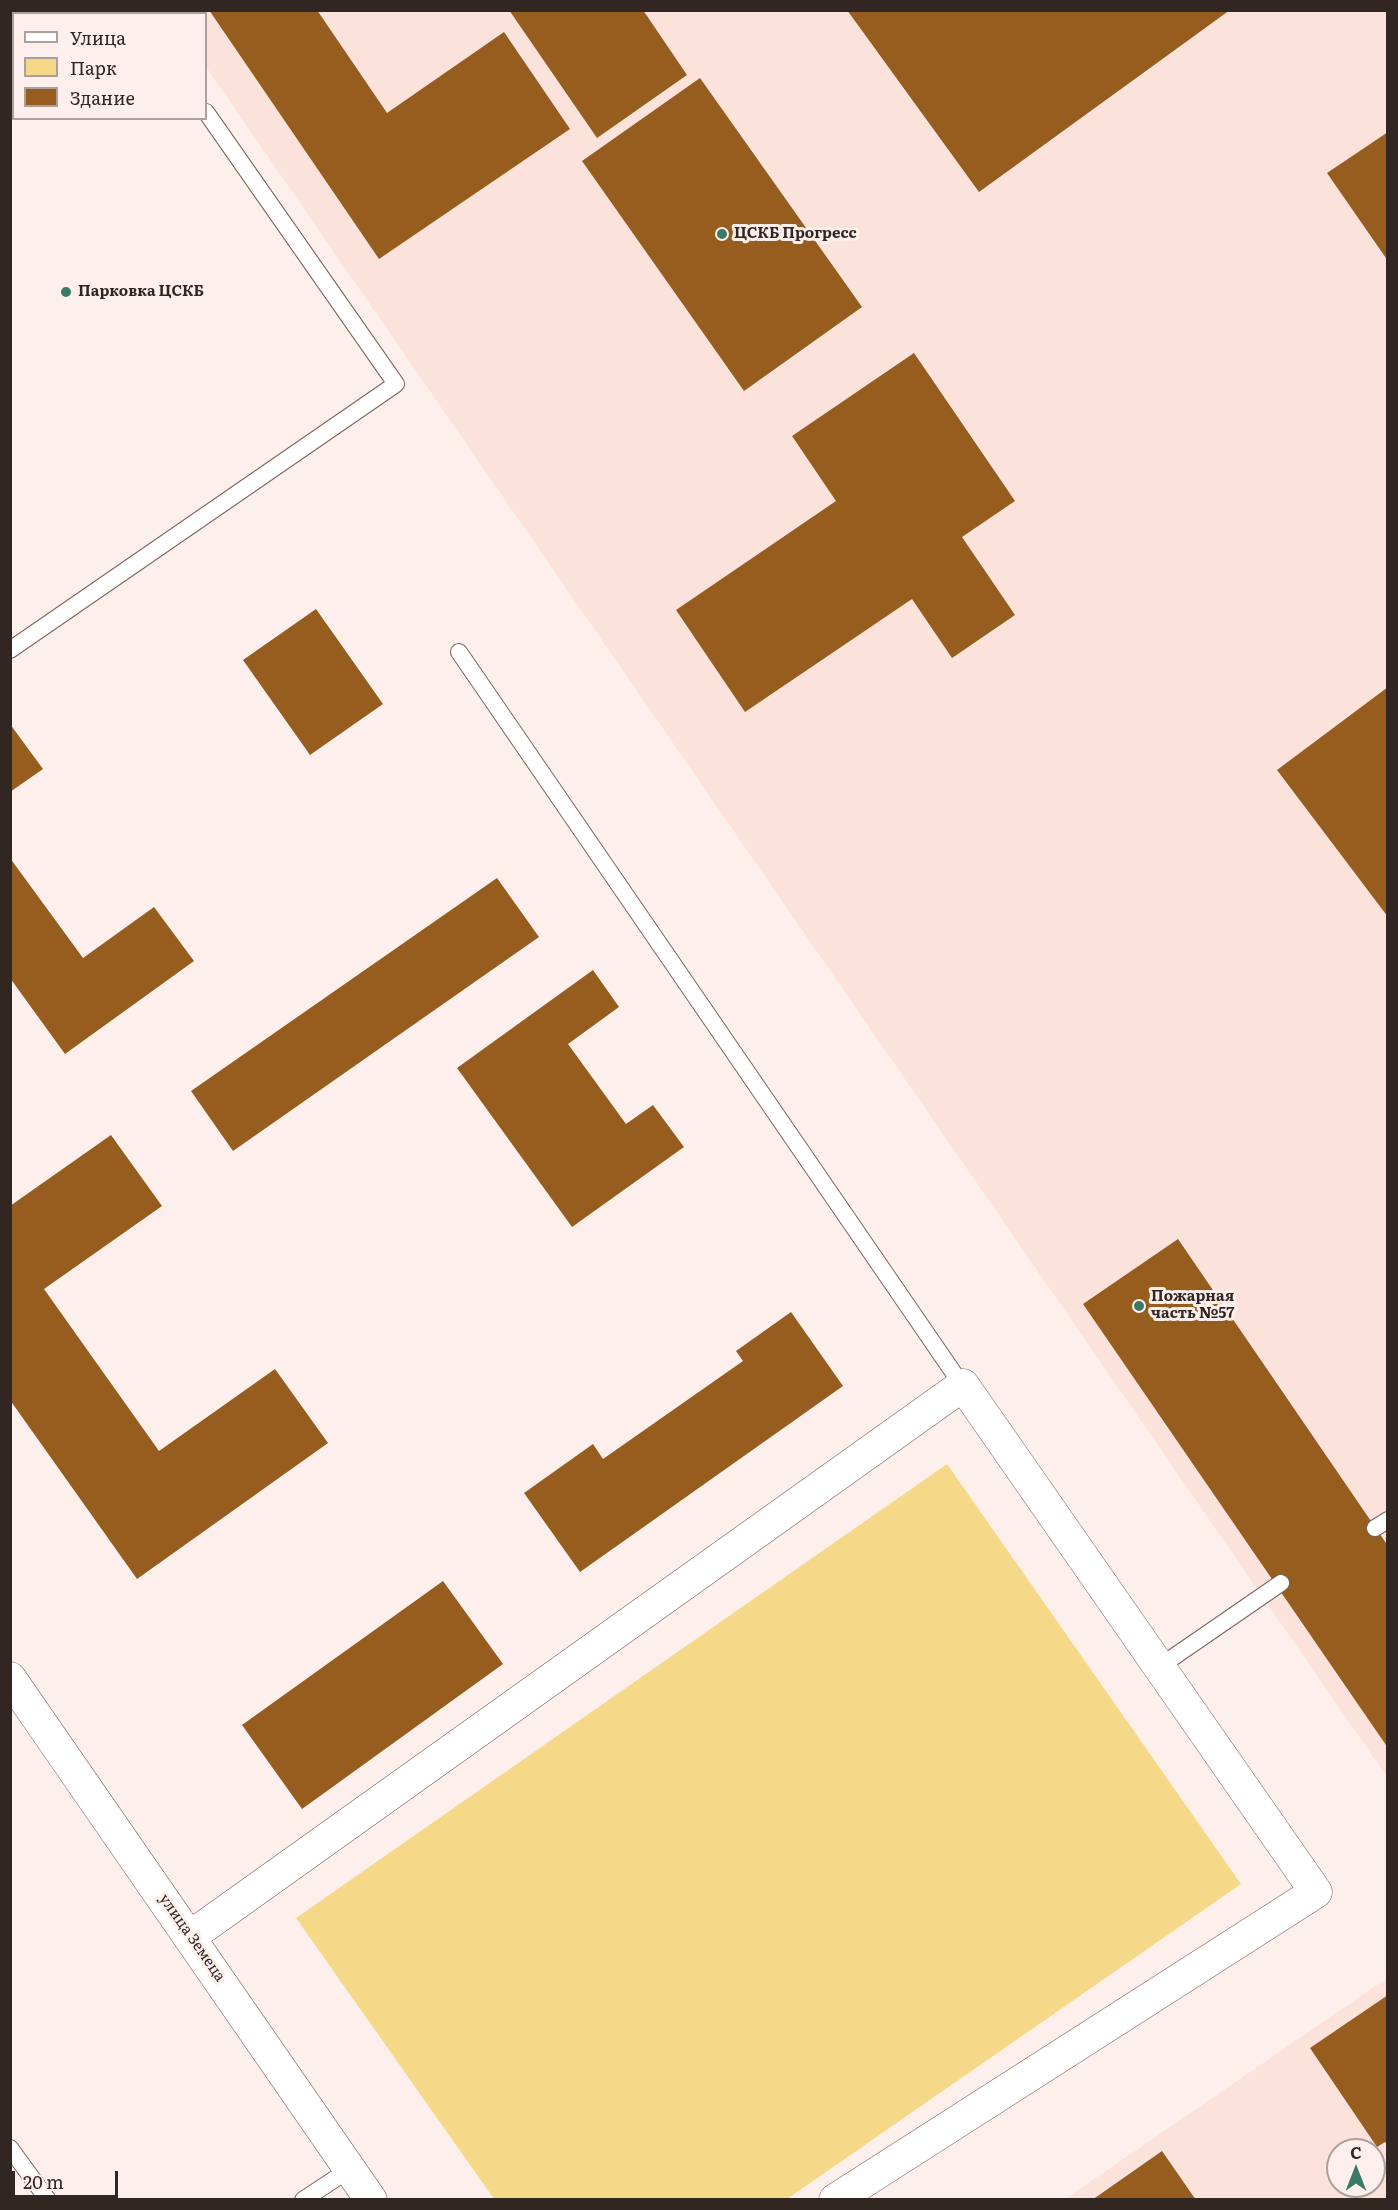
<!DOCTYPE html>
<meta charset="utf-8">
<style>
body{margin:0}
#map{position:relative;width:1398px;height:2210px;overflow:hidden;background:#fdf0ec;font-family:Literata,serif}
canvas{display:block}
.frame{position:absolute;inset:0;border:12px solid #322623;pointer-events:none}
.legend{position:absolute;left:12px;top:12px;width:195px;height:108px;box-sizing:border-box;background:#fdf0ec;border:2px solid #ac9f9c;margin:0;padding:8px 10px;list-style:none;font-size:18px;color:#322623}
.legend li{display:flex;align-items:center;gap:12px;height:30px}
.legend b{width:30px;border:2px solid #ac9f9c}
.north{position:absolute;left:1326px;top:2138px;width:60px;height:60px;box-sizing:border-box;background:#fdf0ec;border:2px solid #ac9f9c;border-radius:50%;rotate:0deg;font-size:16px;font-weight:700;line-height:24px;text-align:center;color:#322623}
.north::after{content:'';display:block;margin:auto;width:21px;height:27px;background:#3a7966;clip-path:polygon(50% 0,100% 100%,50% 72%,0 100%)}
.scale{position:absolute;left:12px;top:2171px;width:106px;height:27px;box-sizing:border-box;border:3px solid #322623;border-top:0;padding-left:8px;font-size:18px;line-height:21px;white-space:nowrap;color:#322623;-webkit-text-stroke:4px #fdf0ec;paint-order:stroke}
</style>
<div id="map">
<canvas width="1398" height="2210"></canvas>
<div class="frame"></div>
<ul class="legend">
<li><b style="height:8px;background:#fff"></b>Улица</li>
<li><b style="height:16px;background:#f5d989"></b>Парк</li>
<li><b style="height:16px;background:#965d1f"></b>Здание</li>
</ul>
<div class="north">С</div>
<div class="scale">20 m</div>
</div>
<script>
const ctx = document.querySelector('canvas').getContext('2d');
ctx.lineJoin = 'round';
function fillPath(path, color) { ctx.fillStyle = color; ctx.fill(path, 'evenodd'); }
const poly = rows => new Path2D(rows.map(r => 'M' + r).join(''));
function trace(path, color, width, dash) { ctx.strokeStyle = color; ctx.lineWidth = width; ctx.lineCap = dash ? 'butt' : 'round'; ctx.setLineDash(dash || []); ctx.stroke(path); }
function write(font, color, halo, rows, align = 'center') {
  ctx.font = font + ' Literata,serif'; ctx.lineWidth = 6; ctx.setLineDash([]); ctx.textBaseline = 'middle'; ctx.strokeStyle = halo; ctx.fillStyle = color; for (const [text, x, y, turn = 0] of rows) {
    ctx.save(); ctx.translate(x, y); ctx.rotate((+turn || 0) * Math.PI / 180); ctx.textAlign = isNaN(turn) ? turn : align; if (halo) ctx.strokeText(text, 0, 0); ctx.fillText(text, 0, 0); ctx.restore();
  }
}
fillPath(poly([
 [167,11,1387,11,1387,1777,206,67,206,14,169,13],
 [1387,1978,1387,2199,1065,2199],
 [1338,2150,1374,2150,1374,2186,1338,2186]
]), '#fbe3dc');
fillPath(poly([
 [947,1464,1241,1884,787,2199,494,2199,296,1918]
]), '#f5d989');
fillPath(poly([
 [209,10,317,10,387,113,504,32,570,129,379,259],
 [509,10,643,10,687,75,597,138],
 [847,10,1230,10,979,192],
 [700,78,862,307,744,391,582,161],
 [1388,132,1388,261,1327,173],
 [914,353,1015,501,962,537,1015,615,952,658,912,599,745,712,676,610,836,501,792,436],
 [316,609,383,704,310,755,243,660],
 [1388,687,1388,917,1277,770],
 [10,724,43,769,10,792],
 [10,858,83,958,154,907,194,961,65,1054,10,978],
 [497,878,539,937,233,1151,191,1091],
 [593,970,619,1007,568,1044,626,1124,653,1105,684,1147,572,1227,457,1068],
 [111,1135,162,1206,44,1289,159,1451,275,1369,328,1443,137,1579,10,1400,10,1206],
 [1178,1239,1388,1546,1388,1748,1083,1304],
 [791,1312,843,1386,580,1572,524,1493,593,1444,603,1459,743,1361,736,1351],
 [443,1581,503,1664,302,1809,242,1725],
 [1388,1995,1388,2145,1385,2142,1377,2147,1310,2048],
 [1162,2151,1196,2200,1092,2200]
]), '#965d1f');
const lane = poly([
 [134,10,136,14],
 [10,650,396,384,206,112],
 [459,652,964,1388],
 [1375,1528,1388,1520],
 [1159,1667,1281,1583],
 [10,2148,48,2200],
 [303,2200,350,2169]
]);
const street = poly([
 [10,1678,371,2200],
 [191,1936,963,1385,1316,1892,835,2200]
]);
trace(lane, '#7c625a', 18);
trace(street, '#7c625a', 33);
trace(lane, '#fff', 16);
trace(street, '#fff', 32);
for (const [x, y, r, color] of [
 [722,234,6,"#3a7966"],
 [66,292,6,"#3a7966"],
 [1139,1306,6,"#3a7966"]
]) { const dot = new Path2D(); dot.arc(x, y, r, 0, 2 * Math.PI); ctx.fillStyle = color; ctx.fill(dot); trace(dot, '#fdf0ec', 2); }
write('bold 15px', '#322623', '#fdf0ec', [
 ["ЦСКБ Прогресс",734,234],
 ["Парковка ЦСКБ",78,292],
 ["Пожарная",1151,1297],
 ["часть №57",1151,1314]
], 'left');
write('15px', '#322623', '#fdf0ec', [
 ["улица Земеца",192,1938,55]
]);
</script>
